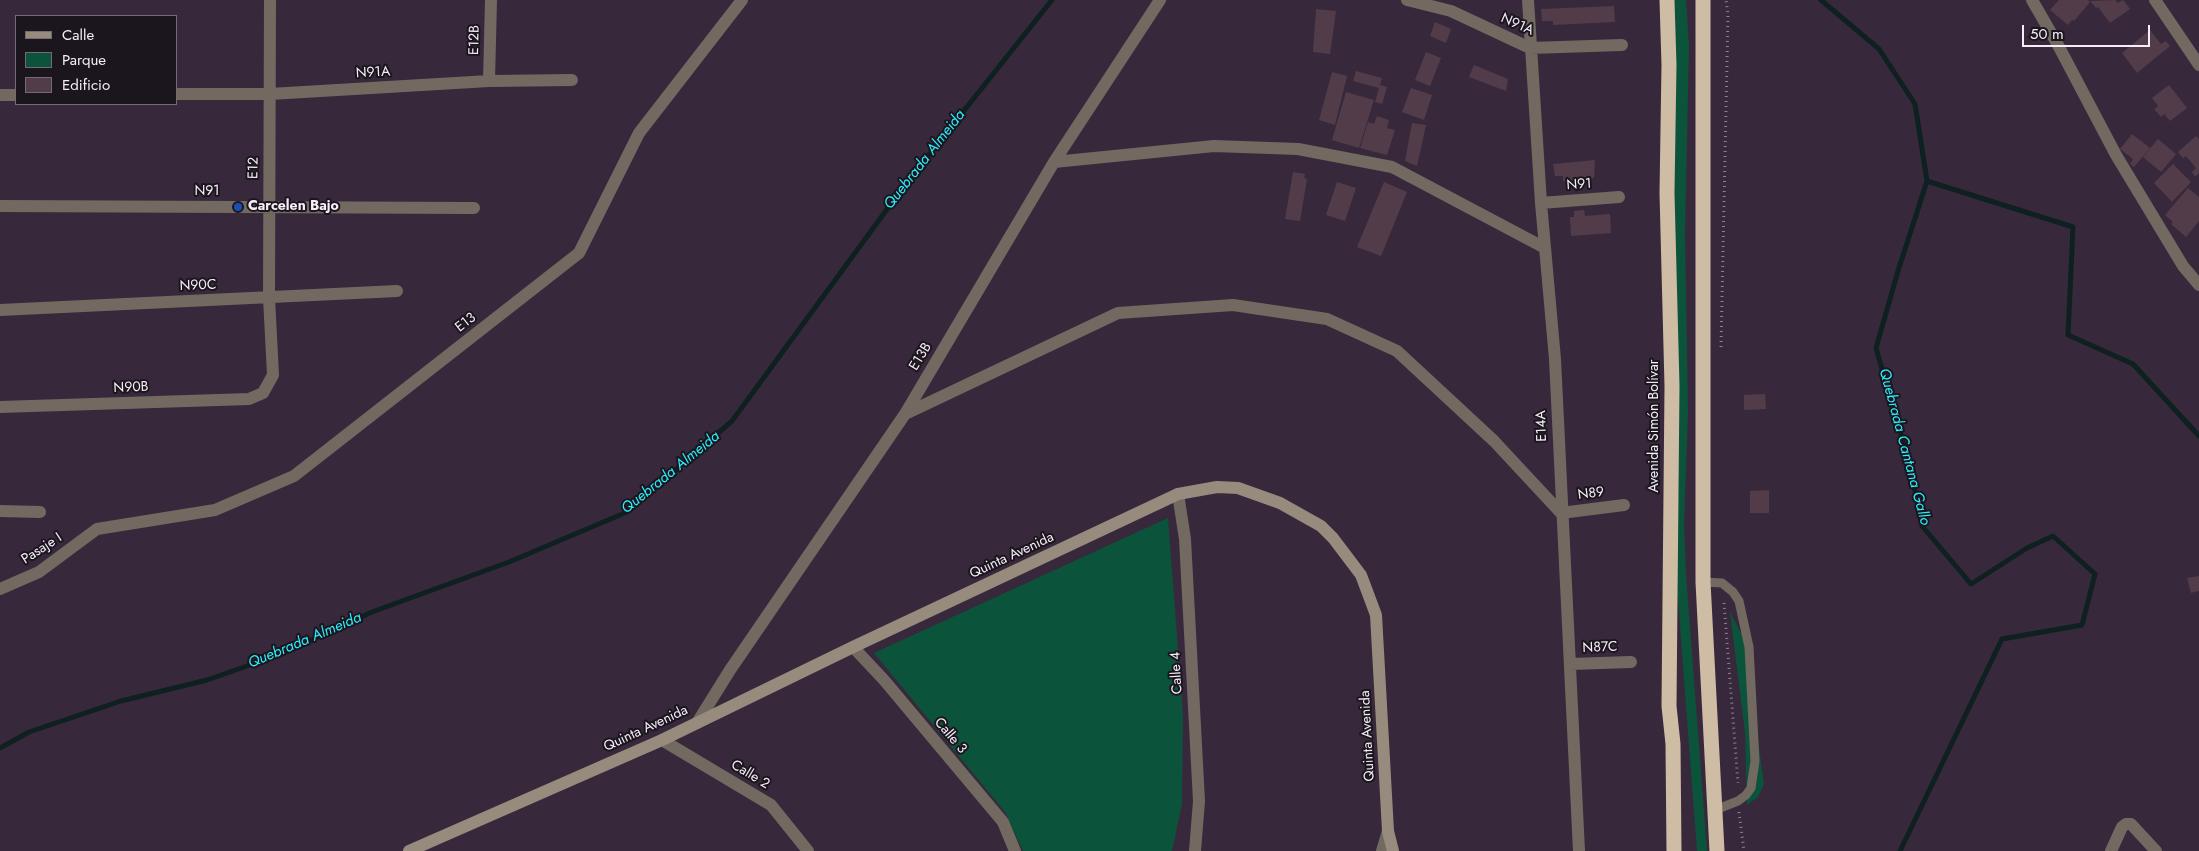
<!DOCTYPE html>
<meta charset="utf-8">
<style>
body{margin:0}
#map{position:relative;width:2199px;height:851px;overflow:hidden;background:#37293b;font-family:Jost,sans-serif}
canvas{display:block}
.legend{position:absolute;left:15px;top:15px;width:162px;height:90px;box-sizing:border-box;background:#1b151d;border:1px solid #736b75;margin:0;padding:6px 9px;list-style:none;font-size:15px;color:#f6edf9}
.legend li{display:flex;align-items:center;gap:10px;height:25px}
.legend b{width:25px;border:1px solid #736b75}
.scale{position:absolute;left:2022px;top:25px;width:128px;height:22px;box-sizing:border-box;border:2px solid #f6edf9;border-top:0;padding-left:6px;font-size:15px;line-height:18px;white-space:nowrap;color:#f6edf9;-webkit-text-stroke:4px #1b151d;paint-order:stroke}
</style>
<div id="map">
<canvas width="2199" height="851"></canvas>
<ul class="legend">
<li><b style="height:6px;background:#978b7d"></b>Calle</li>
<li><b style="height:14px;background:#0c533b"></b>Parque</li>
<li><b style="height:14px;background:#523c49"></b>Edificio</li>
</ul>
<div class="scale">50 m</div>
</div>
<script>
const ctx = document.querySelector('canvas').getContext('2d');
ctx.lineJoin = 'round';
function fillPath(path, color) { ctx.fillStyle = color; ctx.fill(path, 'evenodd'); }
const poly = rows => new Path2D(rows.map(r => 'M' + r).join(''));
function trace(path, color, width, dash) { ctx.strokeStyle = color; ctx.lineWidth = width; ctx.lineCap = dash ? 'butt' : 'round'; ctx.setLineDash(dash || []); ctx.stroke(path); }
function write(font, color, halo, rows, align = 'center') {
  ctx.font = font + ' Jost,sans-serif'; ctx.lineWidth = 4; ctx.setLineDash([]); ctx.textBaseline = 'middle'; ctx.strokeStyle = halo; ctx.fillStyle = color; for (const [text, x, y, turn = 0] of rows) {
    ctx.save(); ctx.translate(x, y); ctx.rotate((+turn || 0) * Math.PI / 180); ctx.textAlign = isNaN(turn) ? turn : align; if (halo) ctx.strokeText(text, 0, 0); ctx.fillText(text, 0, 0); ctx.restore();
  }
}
fillPath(poly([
 [1674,0,1686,0,1689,46,1685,234,1688,414,1684,523,1686,574,1707,851,1697,851,1676,573],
 [1168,518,1183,715,1182,804,1172,851,1023,851,1005,812,874,653],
 [1730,612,1744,639,1764,784,1758,797,1747,805,1745,733]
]), '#0c533b');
trace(poly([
 [1821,0,1879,49,1915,104,1927,181,1898,271,1876,348,1910,466,1922,526,1971,584,2027,548,2053,536,2095,574,2082,625,2002,639,1900,851],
 [1927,181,2073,227,2068,335,2133,364,2199,436],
 [0,748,29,732,121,701,207,680,284,653,372,612,509,562,627,512,732,421,904,186,1052,0]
]), '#0f2021', 5);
fillPath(poly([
 [2059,0,2088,0,2090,2,2074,21,2072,20,2068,25,2050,10],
 [2115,0,2118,3,2123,0,2130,9,2110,23,2098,7,2096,8,2090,1],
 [1614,6,1615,22,1553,25,1553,21,1542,21,1541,9],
 [1316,9,1336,11,1330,54,1313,52],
 [1435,22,1451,29,1446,43,1430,36],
 [2150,30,2161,44,2166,41,2170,46,2137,73,2122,53],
 [1426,52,1441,58,1430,86,1415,80],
 [1474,65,1508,79,1506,91,1469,77],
 [1356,71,1382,78,1380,85,1387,87,1382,104,1375,102,1379,88,1353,81],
 [1332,72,1347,76,1335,125,1319,120],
 [2169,85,2187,108,2170,121,2164,114,2161,117,2154,109,2158,106,2152,98],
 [1411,88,1432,95,1424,120,1402,112],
 [1346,92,1374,100,1359,148,1332,140],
 [1377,116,1389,120,1387,128,1395,130,1387,155,1360,148,1368,122,1374,124],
 [1412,123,1426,125,1417,166,1405,161],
 [2132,134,2150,148,2134,167,2130,164,2133,159,2120,149],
 [2196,136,2199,139,2199,173,2195,177,2192,172,2196,168,2186,156,2183,158,2178,152],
 [2158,139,2176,154,2161,172,2143,157],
 [1595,160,1594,178,1563,181,1563,176,1555,176,1553,164],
 [2173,164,2191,182,2172,202,2154,183],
 [1293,172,1305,174,1304,178,1307,179,1300,221,1285,219],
 [1337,182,1356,188,1345,221,1326,215],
 [1384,182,1407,192,1381,256,1357,247],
 [2188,188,2199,197,2199,221,2186,237,2171,224,2173,222,2165,215],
 [1584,210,1585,216,1610,214,1611,233,1571,236,1570,217,1574,217,1574,211],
 [1765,394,1766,409,1744,410,1744,395],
 [1769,490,1769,513,1750,513,1750,491],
 [2199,576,2199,591,2191,593,2187,578]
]), '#523c49');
trace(poly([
 [1721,347,1728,14,1726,0],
 [1724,603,1738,783],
 [1739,812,1744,851]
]), '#8f8392', 3, [1, 4]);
trace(poly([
 [1703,582,1722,583,1733,592,1739,601,1749,647,1755,761,1751,788,1746,795,1738,801,1715,810]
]), '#726a61', 9);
trace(poly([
 [1407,0,1451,11,1530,48,1622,45],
 [1528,0,1541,203,1555,359,1579,851],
 [2032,0,2058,45,2116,155,2183,266,2199,285],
 [2155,0,2199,65],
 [489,81,491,0],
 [176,94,270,94,489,81,572,80],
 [0,95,16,95],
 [1054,162,1214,146,1298,149,1392,167,1545,248],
 [1541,203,1619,197],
 [0,206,474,208],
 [0,310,397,291],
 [0,407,249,399,263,393,273,375,269,298,270,0],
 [905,414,1118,313,1233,305,1327,319,1397,351,1494,441,1561,513,1624,505],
 [1178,494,1185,539,1199,801,1195,851],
 [0,511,40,512],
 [0,589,39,572,97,529,215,510,294,476,579,253,639,133,742,0],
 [853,647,884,680,1003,822,1015,851],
 [1570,664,1631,662],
 [697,723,730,670,905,414,1054,162,1160,0],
 [662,740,771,805,808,851],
 [1382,851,1388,831],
 [2111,851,2122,827,2126,824,2131,824,2156,851]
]), '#726a61', 12);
trace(poly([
 [409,851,662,740,853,647,1178,494,1217,487,1238,488,1280,503,1321,526,1333,538,1361,575,1376,615,1388,831,1393,851]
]), '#978b7d', 12);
trace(poly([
 [1667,0,1669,65,1667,193,1672,386,1669,706,1673,744,1674,851],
 [1703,0,1703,582,1717,851]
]), '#cebca5', 15);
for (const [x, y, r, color] of [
 [238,207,5,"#1a4fb4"]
]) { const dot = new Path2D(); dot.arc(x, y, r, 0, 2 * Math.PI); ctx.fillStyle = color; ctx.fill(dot); trace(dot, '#1b151d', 2); }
write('14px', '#f6edf9', '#1b151d', [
 ["N91A",1517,25,24],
 ["E12B",475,40,-89],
 ["N91A",373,73,-3],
 ["E12",254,168,-89],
 ["N91",1579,185,-4],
 ["N91",207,192],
 ["N90C",198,286,-2],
 ["E13",466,323,-38],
 ["E13B",921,357,-59],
 ["N90B",131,388,-2],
 ["E14A",1542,426,-92],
 ["Avenida Simón Bolívar",1655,426,-90],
 ["N89",1591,494,-7],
 ["Pasaje I",42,549,-33],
 ["Quinta Avenida",1012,556,-25],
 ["N87C",1600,648,-2],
 ["Calle 4",1177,673,-93],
 ["Quinta Avenida",646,729,-25],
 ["Calle 3",950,736,50],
 ["Quinta Avenida",1368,736,-93],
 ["Calle 2",750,775,31]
]);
write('bold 14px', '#f6edf9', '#1b151d', [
 ["Carcelen Bajo",248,207]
], 'left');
write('italic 15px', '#29effe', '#1b151d', [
 ["Quebrada Almeida",925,160,-52],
 ["Quebrada Cantana Gallo",1904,447,75],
 ["Quebrada Almeida",671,473,-39],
 ["Quebrada Almeida",305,641,-23]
]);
</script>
